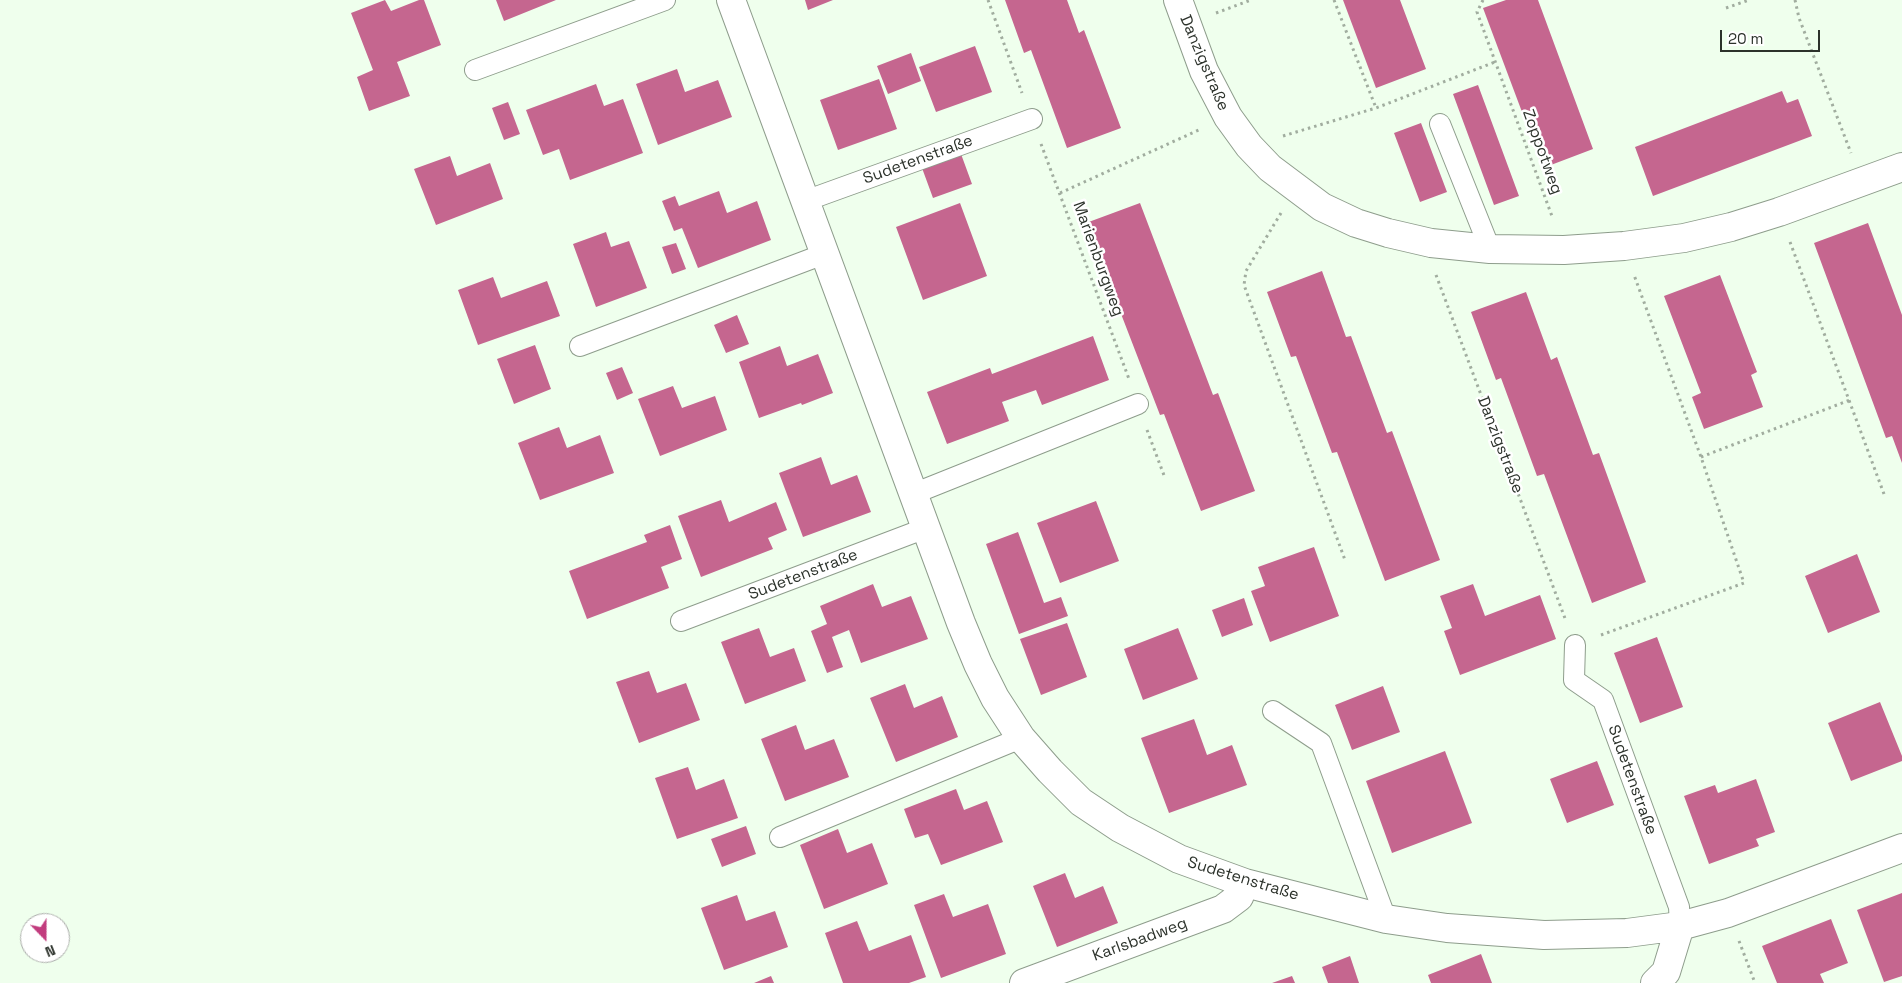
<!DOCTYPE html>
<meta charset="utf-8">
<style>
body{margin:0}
#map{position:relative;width:1902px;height:983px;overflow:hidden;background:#efffed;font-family:"Space Grotesk",sans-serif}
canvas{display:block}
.north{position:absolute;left:20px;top:913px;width:50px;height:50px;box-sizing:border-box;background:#fff;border:1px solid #abadaa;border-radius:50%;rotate:158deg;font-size:14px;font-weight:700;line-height:20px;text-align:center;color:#2c322b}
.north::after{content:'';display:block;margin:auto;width:18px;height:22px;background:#c23c7e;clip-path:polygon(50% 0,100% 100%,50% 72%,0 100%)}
.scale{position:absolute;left:1720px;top:30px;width:100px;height:22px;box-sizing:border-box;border:2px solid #2c322b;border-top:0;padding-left:6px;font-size:15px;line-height:18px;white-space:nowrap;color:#2c322b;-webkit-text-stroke:4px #fff;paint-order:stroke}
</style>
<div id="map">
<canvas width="1902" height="983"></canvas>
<div class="north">N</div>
<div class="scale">20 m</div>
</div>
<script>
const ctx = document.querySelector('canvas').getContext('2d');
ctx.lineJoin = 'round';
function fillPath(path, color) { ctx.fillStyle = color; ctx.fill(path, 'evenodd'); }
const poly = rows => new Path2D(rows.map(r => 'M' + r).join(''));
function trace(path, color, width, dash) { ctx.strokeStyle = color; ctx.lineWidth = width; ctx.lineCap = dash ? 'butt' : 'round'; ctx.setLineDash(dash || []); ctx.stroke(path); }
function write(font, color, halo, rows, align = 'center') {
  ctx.font = font + ' "Space Grotesk",sans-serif'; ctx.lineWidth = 5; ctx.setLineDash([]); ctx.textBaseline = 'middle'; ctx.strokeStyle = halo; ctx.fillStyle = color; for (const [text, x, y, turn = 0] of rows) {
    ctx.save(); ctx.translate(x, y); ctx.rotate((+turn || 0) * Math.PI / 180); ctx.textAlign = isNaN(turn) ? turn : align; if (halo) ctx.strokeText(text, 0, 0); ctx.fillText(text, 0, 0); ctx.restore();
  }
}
fillPath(poly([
 [385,0,391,11,419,0,424,0,441,45,397,62,410,96,369,111,357,77,373,70,351,13],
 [496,0,556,0,504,21],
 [805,0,833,0,808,10],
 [1005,0,1067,0,1079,33,1084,30,1121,128,1067,148,1031,50,1024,53],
 [1343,0,1400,0,1426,69,1376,88],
 [1506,0,1538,0,1593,149,1543,168,1483,8],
 [975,46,992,92,936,112,919,67],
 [911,53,921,81,888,94,877,66],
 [677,69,685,92,718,80,732,117,658,145,636,84],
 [879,79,897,129,838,150,820,100],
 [596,84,604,106,623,99,643,153,570,180,559,149,543,155,526,110],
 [1478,85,1519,196,1494,205,1453,94],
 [1782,91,1787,103,1798,99,1812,136,1653,196,1635,147],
 [508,102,520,134,504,140,492,108],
 [1421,123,1447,192,1420,202,1394,133],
 [961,154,972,184,933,198,922,168],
 [450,156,457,176,490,163,503,199,436,225,414,169],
 [719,191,727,213,757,201,771,240,698,268,682,228,674,231,662,201,675,196,679,206],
 [960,203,987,276,923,300,896,227],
 [1140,203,1213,395,1218,393,1255,491,1201,511,1164,414,1160,415,1086,223],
 [1868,223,1902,315,1902,463,1892,436,1886,438,1814,243],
 [606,232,611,247,629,241,647,288,596,307,573,244],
 [676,243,686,269,672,274,662,247],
 [1322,271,1346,337,1351,336,1387,433,1392,431,1440,560,1385,581,1337,452,1332,453,1296,356,1291,357,1267,292],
 [1720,275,1757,372,1751,375,1763,407,1704,429,1692,397,1701,393,1664,296],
 [493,277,501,298,547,281,560,316,478,345,458,290],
 [1526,292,1551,360,1557,357,1593,455,1599,453,1646,582,1592,603,1544,474,1537,476,1501,378,1496,380,1471,312],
 [737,315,749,344,726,353,714,325],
 [1093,336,1109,380,1042,405,1036,390,1002,402,1009,421,947,444,927,392,990,368,992,374],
 [535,345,551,389,514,404,497,359],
 [780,346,787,366,818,354,833,393,802,405,801,403,759,418,739,362],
 [622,367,633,393,617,400,606,373],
 [673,386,682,408,715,396,727,430,660,456,638,399],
 [559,427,567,448,600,435,614,473,540,500,518,443],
 [821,457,831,485,857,475,871,512,803,537,779,473],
 [721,500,729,522,776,502,787,530,768,538,773,549,701,577,678,516],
 [1096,501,1119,561,1060,583,1037,523],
 [670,525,682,559,661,567,669,588,587,619,569,571,647,542,644,535],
 [1018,532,1044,603,1061,597,1068,616,1019,634,986,544],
 [1314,547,1339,616,1270,642,1251,591,1265,586,1258,567],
 [1857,554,1880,612,1828,633,1805,576],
 [873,584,882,607,911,596,928,639,861,663,849,630,832,637,843,667,827,673,811,631,827,624,820,606],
 [1473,584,1485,616,1540,595,1556,639,1460,675,1444,631,1452,628,1440,596],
 [1244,598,1253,625,1222,637,1212,610],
 [1067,623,1087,677,1041,695,1020,639],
 [759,628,770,657,794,648,806,681,745,704,721,642],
 [1178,628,1198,679,1143,700,1124,649],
 [1657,637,1683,707,1640,723,1614,653],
 [649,671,657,693,686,683,700,720,639,743,616,682],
 [905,684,914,708,942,696,958,737,896,762,870,698],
 [1383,686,1400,732,1352,750,1335,705],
 [1880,702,1902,756,1902,761,1851,781,1828,723],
 [1194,719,1207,755,1232,745,1247,785,1169,813,1141,738],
 [796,725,805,750,834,739,849,777,785,801,761,739],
 [1445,751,1472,823,1392,853,1366,781],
 [1597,761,1614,805,1567,823,1550,779],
 [688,767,696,790,724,779,738,818,677,839,655,778],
 [1756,779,1775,832,1756,839,1759,846,1709,864,1684,796,1715,785,1718,793],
 [956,789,964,810,987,801,1003,842,941,865,928,834,915,838,904,809],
 [746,826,756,854,722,867,711,839],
 [838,829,847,853,872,843,888,884,824,909,800,845],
 [1065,873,1075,898,1103,886,1118,923,1057,947,1033,886],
 [1902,893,1902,976,1884,982,1857,910],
 [944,894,953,917,988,904,1006,954,941,978,914,905],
 [737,895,746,921,775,911,788,947,724,970,701,908],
 [1831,919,1848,963,1820,974,1824,983,1777,983,1762,946],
 [857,921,869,951,911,935,926,977,909,983,843,983,825,933],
 [1481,954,1492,983,1431,983,1428,975],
 [1350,956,1359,983,1328,983,1322,967],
 [771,976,774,983,754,983],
 [1292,976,1295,983,1272,983]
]), '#c5668f');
const service = poly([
 [475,70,665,0],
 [1440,124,1490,249],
 [805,201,1032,119],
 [580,346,824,254],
 [913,494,1138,404],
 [681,621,926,528],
 [1575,645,1574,680,1603,700,1679,907,1680,926],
 [1273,711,1321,743,1386,919],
 [780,837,1021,738]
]);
const minor = poly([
 [731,0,961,623,978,664,995,698,1021,738,1050,771,1081,802,1120,828,1179,859,1245,883,1386,919,1447,928,1544,935,1627,933,1680,926,1728,913,1902,848],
 [1178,0,1204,71,1228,117,1249,146,1270,168,1322,207,1356,223,1388,233,1431,243,1490,249,1564,250,1624,246,1684,238,1731,227,1779,212,1902,167],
 [1024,983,1223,909,1239,897,1245,883],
 [1655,983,1666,972,1680,926]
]);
trace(service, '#8e9d8c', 22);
trace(minor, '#8e9d8c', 30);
trace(poly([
 [988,0,1022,93],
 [1334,0,1376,108],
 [1483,0,1477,12,1553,219],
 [1795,0,1799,18,1851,153],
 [1726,8,1749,0],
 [1216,13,1251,0],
 [1283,136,1376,108,1495,62],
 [1041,144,1129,379],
 [1060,193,1201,129],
 [1281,213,1246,271,1244,285,1345,560],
 [1790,242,1884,494],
 [1436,275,1566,621],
 [1147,430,1165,478],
 [1701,457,1850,400],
 [1601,635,1744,583,1701,457,1634,275],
 [1739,941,1755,983]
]), '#a1ad9f', 3, [2.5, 4]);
trace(service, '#fff', 20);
trace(minor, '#fff', 28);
write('16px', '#2c322b', '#fff', [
 ["Danzigstraße",1204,63,67],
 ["Zoppotweg",1542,152,70],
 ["Sudetenstraße",918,160,-20],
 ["Marienburgweg",1098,259,70],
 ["Danzigstraße",1500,445,69],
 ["Sudetenstraße",803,575,-21],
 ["Sudetenstraße",1632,780,70],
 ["Sudetenstraße",1243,879,17],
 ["Karlsbadweg",1140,940,-20]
]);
</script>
